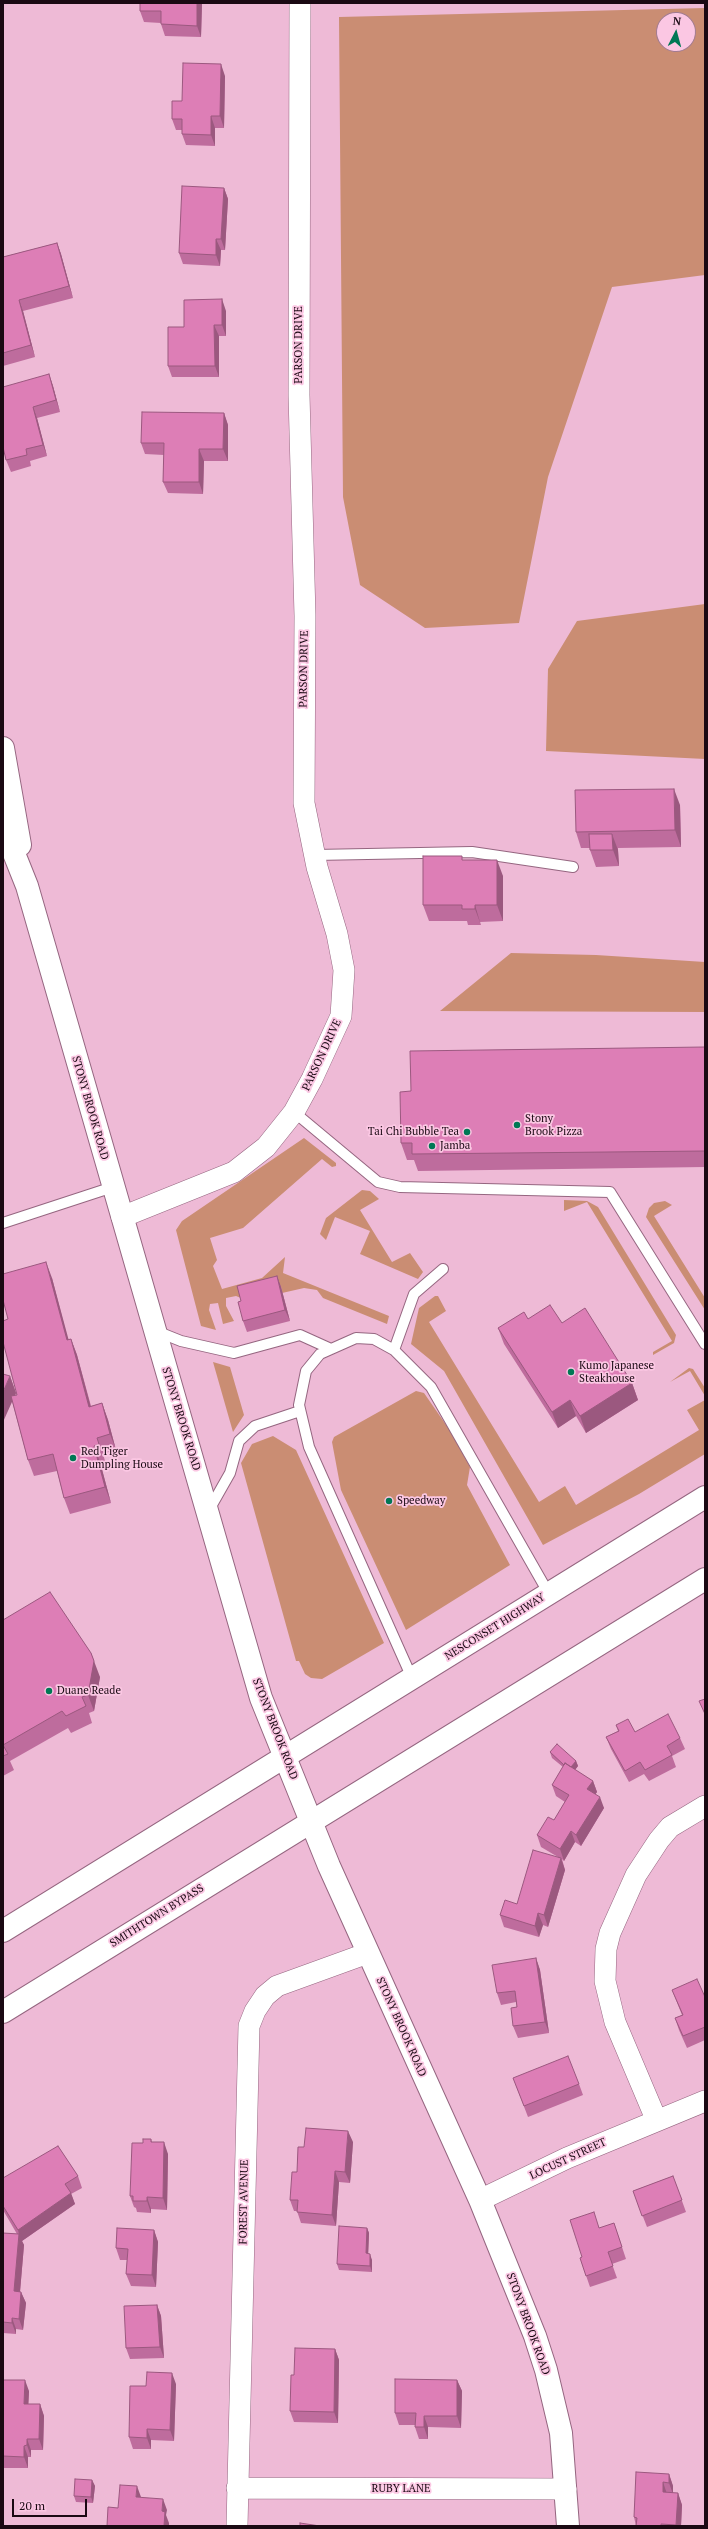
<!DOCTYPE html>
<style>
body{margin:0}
#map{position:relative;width:708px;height:2529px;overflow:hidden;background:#eebad6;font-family:"PT Serif",serif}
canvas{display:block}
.frame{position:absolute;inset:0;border:4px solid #1a0913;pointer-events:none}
.north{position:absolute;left:656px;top:12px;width:40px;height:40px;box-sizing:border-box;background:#fbc7e3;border:1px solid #a17b90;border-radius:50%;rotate:6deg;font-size:11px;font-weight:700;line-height:16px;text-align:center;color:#1a0913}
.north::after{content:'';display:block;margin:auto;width:14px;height:18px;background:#007855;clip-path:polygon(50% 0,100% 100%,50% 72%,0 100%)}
.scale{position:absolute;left:12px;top:2499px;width:75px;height:18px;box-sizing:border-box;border:2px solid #1a0913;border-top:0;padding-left:5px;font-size:12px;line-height:14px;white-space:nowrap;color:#1a0913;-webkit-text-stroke:3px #fbc7e3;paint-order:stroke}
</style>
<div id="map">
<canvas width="708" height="2529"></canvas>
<div class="frame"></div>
<div class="north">N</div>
<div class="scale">20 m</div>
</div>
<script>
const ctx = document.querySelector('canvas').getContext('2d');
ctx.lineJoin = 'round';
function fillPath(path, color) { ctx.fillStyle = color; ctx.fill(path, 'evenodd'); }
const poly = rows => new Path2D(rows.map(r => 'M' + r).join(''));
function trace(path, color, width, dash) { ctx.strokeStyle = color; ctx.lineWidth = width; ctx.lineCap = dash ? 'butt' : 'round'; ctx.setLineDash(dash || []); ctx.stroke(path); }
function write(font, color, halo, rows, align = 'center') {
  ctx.font = font + ' "PT Serif",serif'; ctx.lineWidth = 3.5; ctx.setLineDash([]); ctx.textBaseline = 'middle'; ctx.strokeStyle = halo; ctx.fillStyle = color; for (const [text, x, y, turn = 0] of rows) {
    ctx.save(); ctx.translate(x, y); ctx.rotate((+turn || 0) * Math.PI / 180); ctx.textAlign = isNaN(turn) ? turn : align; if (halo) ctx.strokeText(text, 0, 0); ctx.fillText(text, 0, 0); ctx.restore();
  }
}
fillPath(poly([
 [705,8,705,275,612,287,548,477,519,623,425,628,360,585,343,497,339,17],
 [664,20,688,20,688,44,664,44],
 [705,604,705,759,546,751,548,669,577,621],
 [511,953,596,955,705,962,705,1012,440,1011],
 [304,1138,336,1163,336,1166,332,1167,322,1159,243,1228,210,1238,217,1260,213,1266,222,1289,262,1278,285,1257,283,1273,389,1316,387,1324,323,1298,317,1290,304,1288,282,1293,281,1287,241,1298,236,1296,226,1298,226,1306,234,1321,223,1324,218,1303,210,1304,209,1310,216,1330,201,1326,176,1230,182,1221],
 [362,1190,370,1191,379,1199,360,1210,392,1262,410,1253,423,1272,418,1279,360,1254,370,1231,335,1217,326,1240,320,1234,326,1218],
 [564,1200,587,1201,598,1207,676,1335,674,1343,653,1355,653,1352,672,1341,587,1202,564,1211],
 [665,1201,672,1205,654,1216,705,1298,705,1310,646,1217,649,1208,654,1203],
 [435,1296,438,1296,446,1311,429,1322,539,1502,565,1486,576,1505,699,1430,687,1410,705,1400,705,1454,639,1494,543,1545,444,1371,411,1344,419,1308],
 [213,1362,230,1367,244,1415,233,1432],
 [689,1368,693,1369,705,1388,705,1396,690,1371,670,1382],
 [416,1391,424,1393,451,1432,470,1467,467,1485,510,1565,406,1630,341,1490,332,1442,334,1437],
 [273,1436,296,1450,384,1643,322,1679,311,1678,305,1674,299,1661,296,1661,241,1463,252,1444]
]), '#ca8d73');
const service = poly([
 [315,855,472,852,573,867],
 [294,1112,378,1182,400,1187,610,1192,705,1344],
 [3,1223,113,1187],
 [156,1331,181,1341,234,1353,300,1335,331,1349],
 [394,1350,414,1294,443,1269],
 [209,1510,230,1473,239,1441,255,1426,300,1411],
 [412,1678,309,1447,299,1405,306,1371,320,1354,356,1338,374,1339,394,1350,431,1387,549,1594]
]);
const minor = poly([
 [122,1217,234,1172,266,1147,294,1112,312,1079,341,1016,344,970,337,934,317,867,304,803,305,616,299,395,300,3],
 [656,2119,615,2022,605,1981,606,1949,610,1933,636,1875,659,1840,670,1827,705,1806],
 [480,2200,567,2158,705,2101],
 [237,2488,566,2489],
 [237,2526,249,2026,255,2011,265,1996,277,1986,368,1953]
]);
const secondary = poly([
 [3,748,20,845],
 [3,826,27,886,261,1698,329,1866,480,2200,535,2336,546,2370,561,2433,568,2526]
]);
const trunk = poly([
 [3,1931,705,1497],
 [3,2012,705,1579]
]);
trace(service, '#956680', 12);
trace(minor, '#956680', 22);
trace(secondary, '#956680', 24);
trace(trunk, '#956680', 24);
trace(service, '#fff', 10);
trace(minor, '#fff', 21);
trace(secondary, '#fff', 22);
trace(trunk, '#fff', 22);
fillPath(poly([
 [202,3,201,37,165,36,161,24,161,23,144,22,140,11],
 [225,76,224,128,215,128,215,146,186,145,182,134,182,130,176,130,172,119,182,101],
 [224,188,228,199,225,250,221,250,220,266,183,264,179,253],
 [57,243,61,254,73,298,23,311,35,357,3,366,3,257],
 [226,311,226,336,219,336,219,377,172,377,168,366,184,327],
 [49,374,53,386,60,412,37,418,47,456,30,461,31,466,11,472,6,460,3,447],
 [224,413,228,425,228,461,204,461,203,494,168,493,163,482,164,455,145,454,141,443],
 [680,805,681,847,618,848,618,850,619,866,596,867,590,850,590,848,581,848,576,832],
 [463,860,503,876,503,921,480,922,481,925,468,925,467,921,429,921,423,905],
 [705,1047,705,1167,418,1171,414,1160,407,1160,401,1143,411,1091],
 [277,1276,281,1287,290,1321,247,1332,243,1321,241,1301],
 [52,1278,68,1340,71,1339,77,1355,91,1406,102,1403,108,1420,116,1450,103,1454,105,1461,100,1462,111,1503,70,1514,64,1498,57,1471,34,1476,28,1460,12,1401,10,1376,16,1393,15,1396,17,1395,8,1319],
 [528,1319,632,1383,638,1400,586,1433,576,1416,558,1428,504,1344,498,1328],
 [3,1620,100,1677,94,1711,89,1713,92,1723,71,1733,68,1728,10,1761,14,1770,3,1776],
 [616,1725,635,1732,680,1738,685,1749,672,1756,676,1767,649,1781,644,1774,629,1782,611,1749,606,1737,618,1731],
 [550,1752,576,1761,578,1766,575,1770,593,1781,597,1792,595,1794,604,1808,581,1846,575,1842,564,1861,562,1859,565,1870,548,1927,543,1925,539,1937,504,1927,500,1915,517,1904,558,1857,541,1847,537,1835,554,1820,565,1802,556,1796,552,1785,563,1767,552,1758],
 [536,1958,540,1970,549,2033,518,2038,513,2026,517,2007,516,2002,501,2005,497,1993],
 [672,1990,705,1997,705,2040,687,2048,679,2030,675,2018,682,2015],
 [513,2078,579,2084,583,2095,528,2117],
 [151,2139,152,2142,168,2154,167,2210,151,2209,151,2213,137,2212,136,2208,134,2207,130,2196,143,2143],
 [353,2142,350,2183,339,2182,336,2226,301,2223,297,2211,294,2211,290,2200,297,2172,304,2147],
 [78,2176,82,2188,71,2194,75,2204,22,2241,24,2245,20,2292,21,2292,26,2303,23,2330,16,2329,16,2334,3,2333,3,2233,17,2234,3,2210,3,2178],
 [673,2176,686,2212,647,2227,633,2191],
 [614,2223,626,2259,612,2264,617,2278,590,2287,580,2258,582,2257,600,2228],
 [367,2228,369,2233,368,2254,372,2260,372,2272,339,2270,337,2264],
 [154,2230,158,2242,156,2287,131,2286,126,2274,127,2260,120,2260,116,2248],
 [157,2305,161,2316,164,2358,130,2359,126,2348],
 [335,2349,339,2360,338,2423,294,2422,290,2411,294,2375],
 [3,2380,29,2391,28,2404,40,2404,44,2416,43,2450,31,2450,31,2457,28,2457,28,2468,3,2468],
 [457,2380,462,2391,461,2428,428,2427,428,2439,419,2439,415,2427,415,2425,399,2425,395,2413],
 [176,2384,174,2441,151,2440,151,2449,133,2449,129,2437,146,2386],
 [669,2474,673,2486,673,2493,678,2493,682,2505,681,2526,636,2526,634,2517],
 [92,2480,95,2486,93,2503,76,2502,74,2496]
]), '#be6c9d');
fillPath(poly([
 [197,3,202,3,201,37,197,26],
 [221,64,225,76,224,128,220,116],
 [211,116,215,128,215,146,211,135],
 [224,188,228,199,225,250,221,239],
 [216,239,221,250,220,266,216,255],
 [57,243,61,254,73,298,69,286],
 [222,299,226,311,226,336,222,325],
 [19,300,23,311,35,357,31,345],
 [214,325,219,336,219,377,215,366],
 [49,374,53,386,60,412,56,400],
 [33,407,37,418,47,456,43,445],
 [224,413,228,425,228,461,223,449],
 [199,449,204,461,203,494,199,482],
 [674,789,680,805,681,847,675,830],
 [612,834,618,850,619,866,613,850],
 [497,860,503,876,503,921,497,905],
 [475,905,480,922,481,925,475,909],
 [46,1262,52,1278,73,1356,67,1340],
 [277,1276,281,1287,290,1321,285,1310],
 [71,1339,77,1355,95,1423,89,1407],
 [10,1376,16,1393,3,1422,3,1392],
 [632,1383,638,1400,586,1433,580,1416],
 [570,1400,576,1416,558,1428,552,1412],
 [102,1403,108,1420,116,1450,110,1434],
 [94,1446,100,1462,111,1503,105,1487],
 [91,1653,100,1677,94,1711,88,1695],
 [576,1761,578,1766,571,1775,569,1769],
 [593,1781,597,1792,591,1801,587,1789],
 [600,1797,604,1808,581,1846,576,1835],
 [571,1831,575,1842,564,1861,560,1849],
 [561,1858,565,1870,548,1927,544,1915],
 [538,1913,543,1925,539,1937,535,1926],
 [536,1958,540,1970,549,2033,545,2022],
 [348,2131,353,2142,350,2183,345,2172],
 [164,2142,168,2154,167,2210,163,2198],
 [335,2171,339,2182,336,2226,332,2215],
 [71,2193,75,2204,22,2241,24,2245,19,2303,14,2291,19,2234,18,2230],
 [147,2197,151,2209,151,2213,147,2201],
 [367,2228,369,2233,368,2259,366,2253],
 [154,2230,158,2242,156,2287,152,2275],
 [370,2254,372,2260,372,2272,370,2266],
 [21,2292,26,2303,23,2330,19,2319],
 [157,2305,161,2316,164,2358,160,2347],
 [12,2318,16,2329,16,2334,12,2323],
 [335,2349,339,2360,338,2423,334,2412],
 [172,2373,176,2384,174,2441,170,2430],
 [25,2380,29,2391,28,2415,24,2404],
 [457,2380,462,2391,461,2428,457,2416],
 [40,2404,44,2416,43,2450,39,2439],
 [424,2416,428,2427,428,2439,424,2427],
 [147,2429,151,2440,151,2449,147,2438],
 [27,2439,31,2450,31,2457,27,2445],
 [24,2446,28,2457,28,2468,24,2457],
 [669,2474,673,2486,673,2494,669,2483],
 [92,2480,95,2486,93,2503,91,2497],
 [663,2482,667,2494,663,2492],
 [137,2486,141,2497,136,2497],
 [678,2493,682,2505,681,2526,676,2526,676,2525],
 [163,2499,167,2510,166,2515,169,2523,169,2526,164,2526,162,2511]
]), '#9b587f');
const building = poly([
 [140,3,197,3,197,26,161,24,161,11,140,11,140,3],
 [183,63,221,64,220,116,211,116,211,135,182,134,182,119,172,119,172,101,182,101,183,63],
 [182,186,224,188,221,239,216,239,216,255,179,253,182,186],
 [57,243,69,286,19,300,31,345,3,353,3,257,57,243],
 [222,299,222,325,214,325,215,366,168,366,168,327,184,327,184,300,222,299],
 [49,374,56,400,33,407,43,445,26,449,27,455,6,460,3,447,3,387,49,374],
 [142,412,224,413,223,449,199,449,199,482,163,482,164,443,141,443,142,412],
 [674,789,675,830,576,832,575,790,674,789],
 [589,834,612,834,613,850,590,850,589,834],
 [423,856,462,856,462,860,497,860,497,905,475,905,475,909,462,909,462,905,423,905,423,856],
 [705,1047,705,1151,412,1154,412,1143,401,1143,400,1092,411,1091,410,1051,705,1047],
 [46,1262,67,1340,71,1339,89,1407,102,1403,110,1434,97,1438,99,1444,94,1446,105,1487,64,1498,53,1454,28,1460,11,1396,17,1395,3,1342,3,1321,8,1319,3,1300,3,1274,46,1262],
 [277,1276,285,1310,243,1321,238,1302,241,1301,237,1286,277,1276],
 [550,1305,562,1323,585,1308,632,1383,580,1416,570,1400,552,1412,498,1328,524,1312,528,1319,550,1305],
 [3,1374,10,1376,3,1392,3,1374],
 [50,1592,91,1653,94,1661,88,1695,82,1697,86,1706,66,1716,62,1711,3,1745,8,1754,3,1756,3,1620,50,1592],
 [705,1699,705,1714,699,1701,705,1699],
 [668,1714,680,1738,667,1746,672,1755,645,1770,640,1762,625,1771,606,1737,619,1731,616,1725,628,1719,635,1732,668,1714],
 [557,1744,576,1761,571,1767,565,1763,564,1765,550,1752,557,1744],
 [565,1763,593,1781,587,1789,600,1797,576,1835,571,1831,560,1849,537,1835,548,1817,554,1820,569,1795,552,1785,565,1763],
 [533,1850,561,1858,544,1915,538,1913,535,1926,500,1915,505,1900,517,1904,533,1850],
 [536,1958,545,2022,513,2026,511,2008,517,2007,515,1991,497,1993,492,1965,536,1958],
 [697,1979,705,1997,705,2027,683,2036,675,2018,683,2015,672,1990,697,1979],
 [568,2056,579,2084,524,2106,513,2078,568,2056],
 [306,2128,348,2131,345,2172,335,2171,332,2215,297,2212,298,2200,290,2200,292,2172,297,2172,298,2147,304,2147,306,2128],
 [143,2139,151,2139,151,2142,164,2142,163,2198,147,2197,147,2201,133,2201,133,2196,130,2196,132,2143,143,2143,143,2139],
 [58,2146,78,2176,65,2184,71,2193,18,2230,3,2206,3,2178,58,2146],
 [673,2176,682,2200,642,2216,633,2191,673,2176],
 [594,2212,599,2228,614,2223,622,2247,608,2252,613,2266,586,2276,580,2258,582,2257,570,2220,594,2212],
 [339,2226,367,2228,366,2253,370,2254,370,2266,337,2264,339,2226],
 [117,2228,154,2230,152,2275,126,2274,128,2249,116,2248,117,2228],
 [3,2233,19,2234,14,2291,21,2292,19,2319,12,2318,12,2323,3,2322,3,2233],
 [157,2305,160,2347,126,2348,124,2306,157,2305],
 [295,2348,335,2349,334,2412,290,2411,291,2375,294,2375,295,2348],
 [147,2372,172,2373,170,2430,147,2429,147,2438,129,2437,130,2386,146,2386,147,2372],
 [395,2379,457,2380,457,2416,424,2416,424,2427,415,2427,416,2413,395,2413,395,2379],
 [3,2380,25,2380,24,2404,40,2404,39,2439,27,2439,27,2445,24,2446,24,2457,3,2456,3,2380],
 [636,2472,669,2474,669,2483,663,2482,663,2492,678,2493,676,2525,661,2524,661,2526,636,2526,637,2518,634,2517,636,2472],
 [75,2479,92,2480,91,2497,74,2496,75,2479],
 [120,2485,137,2486,136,2497,163,2499,162,2511,165,2512,164,2526,107,2526,108,2507,118,2508,120,2485],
 [300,2523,320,2526,300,2526,300,2523]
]);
fillPath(building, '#dd7eb6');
trace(building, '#9b587f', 1);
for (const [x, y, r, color] of [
 [517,1125,4,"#007855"],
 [467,1132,4,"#007855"],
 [432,1146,4,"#007855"],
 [571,1372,4,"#007855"],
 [73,1458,4,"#007855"],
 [389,1501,4,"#007855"],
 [49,1691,4,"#007855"]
]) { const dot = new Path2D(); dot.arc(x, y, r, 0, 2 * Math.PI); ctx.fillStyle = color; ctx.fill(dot); trace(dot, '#fbc7e3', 1.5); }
write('11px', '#1a0913', '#fbc7e3', [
 ["PARSON DRIVE",299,345,-90],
 ["PARSON DRIVE",304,669,-89],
 ["PARSON DRIVE",322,1055,-65],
 ["STONY BROOK ROAD",90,1108,74],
 ["STONY BROOK ROAD",181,1419,73],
 ["NESCONSET HIGHWAY",495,1627,-32],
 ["STONY BROOK ROAD",275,1729,69],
 ["SMITHTOWN BYPASS",157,1916,-32],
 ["STONY BROOK ROAD",401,2027,66],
 ["LOCUST STREET",568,2159,-25],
 ["FOREST AVENUE",244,2202,-89],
 ["STONY BROOK ROAD",528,2324,70],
 ["RUBY LANE",401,2489]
]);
write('11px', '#1a0913', '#fbc7e3', [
 ["Stony",525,1119],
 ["Brook Pizza",525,1132],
 ["Tai Chi Bubble Tea",459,1132,"right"],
 ["Jamba",440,1146],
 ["Kumo Japanese",579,1366],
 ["Steakhouse",579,1379],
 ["Red Tiger",81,1452],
 ["Dumpling House",81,1465],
 ["Speedway",397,1501],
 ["Duane Reade",57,1691]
], 'left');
</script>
